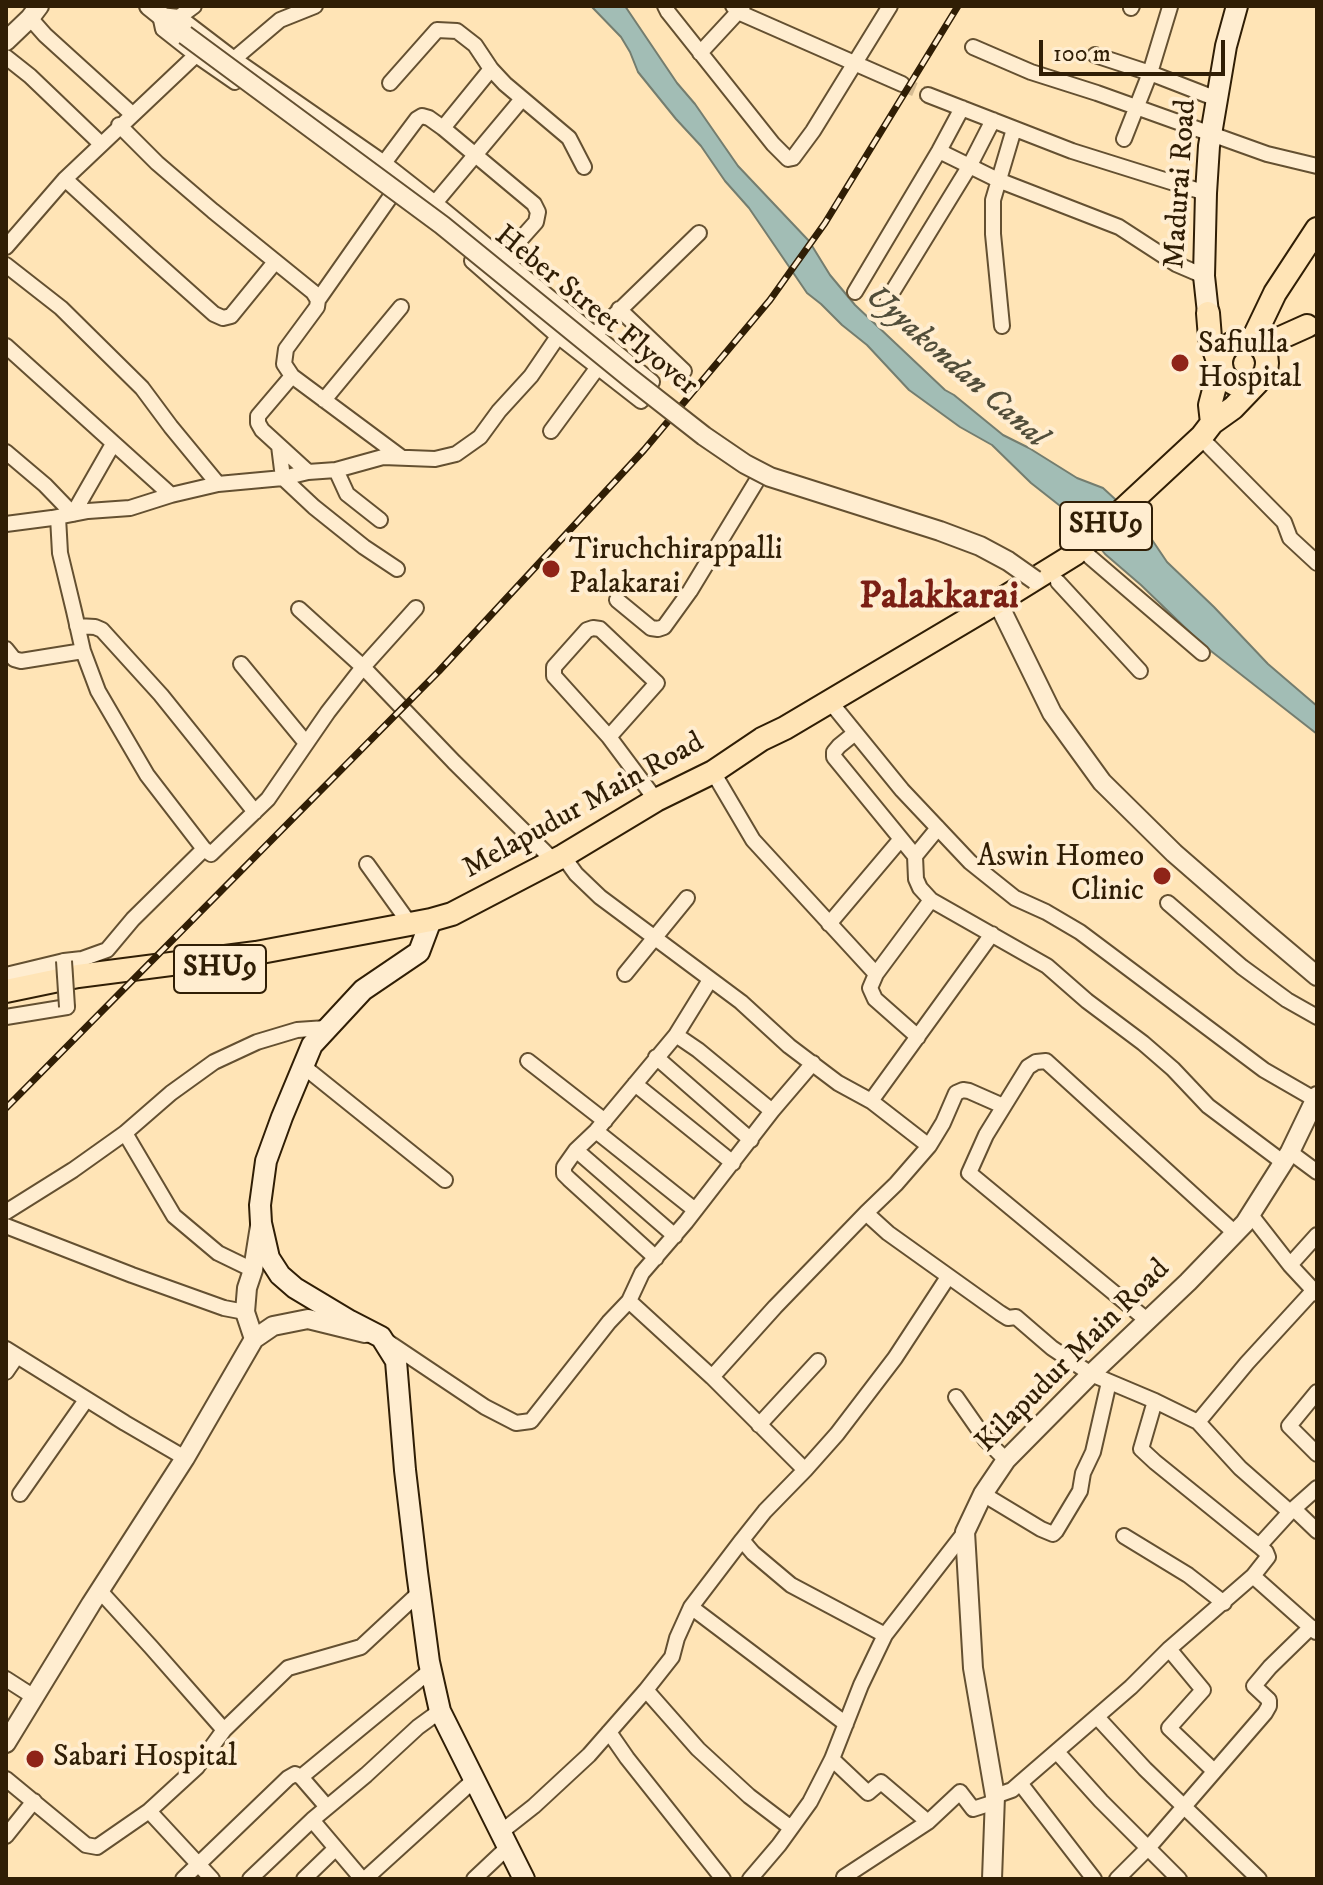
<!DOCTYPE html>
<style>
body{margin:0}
#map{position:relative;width:1323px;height:1885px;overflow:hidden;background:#ffe4b6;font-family:"IM FELL DW Pica",serif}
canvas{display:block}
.frame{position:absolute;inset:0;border:8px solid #301e05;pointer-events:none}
.scale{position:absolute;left:1039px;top:40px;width:186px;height:36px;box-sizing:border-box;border:4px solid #301e05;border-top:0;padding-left:10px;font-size:24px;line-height:28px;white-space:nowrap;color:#301e05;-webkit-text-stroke:6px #ffedd0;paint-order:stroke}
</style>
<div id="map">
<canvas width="1323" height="1885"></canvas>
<div class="frame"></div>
<div class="scale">100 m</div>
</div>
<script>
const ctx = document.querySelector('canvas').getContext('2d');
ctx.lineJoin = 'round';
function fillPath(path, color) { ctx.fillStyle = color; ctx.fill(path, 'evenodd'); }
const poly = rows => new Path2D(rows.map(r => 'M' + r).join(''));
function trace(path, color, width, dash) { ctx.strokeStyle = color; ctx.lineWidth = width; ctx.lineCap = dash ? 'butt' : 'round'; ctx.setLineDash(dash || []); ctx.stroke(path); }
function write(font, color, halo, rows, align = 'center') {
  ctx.font = font + ' "IM FELL DW Pica",serif'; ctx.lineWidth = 8; ctx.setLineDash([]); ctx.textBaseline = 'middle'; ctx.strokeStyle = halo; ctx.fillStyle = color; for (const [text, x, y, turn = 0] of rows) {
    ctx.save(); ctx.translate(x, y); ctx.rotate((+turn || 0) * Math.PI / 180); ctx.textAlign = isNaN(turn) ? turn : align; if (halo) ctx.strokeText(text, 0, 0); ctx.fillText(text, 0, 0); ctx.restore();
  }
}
const water = poly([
 [591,6,625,6,677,83,695,104,738,166,809,241,830,275,855,305,945,390,954,395,1003,435,1029,448,1077,478,1103,488,1140,522,1167,562,1214,607,1268,664,1317,706,1317,734,1202,644,1141,585,1105,554,1078,520,1031,483,992,445,960,427,909,390,867,345,842,325,821,304,807,293,749,208,725,181,701,146,676,119,638,72,630,52,621,37,591,6]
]);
fillPath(water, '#a2bdb5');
trace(water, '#747d6f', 2);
trace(poly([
 [902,84,928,95]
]), '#d6bc93', 14, [14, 7]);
const minor = poly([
 [665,6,668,12,773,144,788,159,793,158,813,131,890,6],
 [743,6,738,12,902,84],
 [1131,8,1132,6],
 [179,17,194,6],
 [30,18,45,35,132,114],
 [973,47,1031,72,1097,93,1267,154,1317,166],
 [700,53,738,12,733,6],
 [1095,55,1150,73,1217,99],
 [6,57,30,76,100,143],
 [234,59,280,20,315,6],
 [235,82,196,55,163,29,160,15,179,17,234,59,384,163,435,203,652,382],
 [390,83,437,30,457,31,475,45,491,69],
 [928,95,1072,151,1206,193],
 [119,125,157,163,213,211,313,292,318,300,317,307,286,349,284,364,292,376,401,457],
 [443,128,491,69,505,84,569,138,584,167],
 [1124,139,1150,73,1170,7],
 [939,151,998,180,1119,227,1176,264,1204,276],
 [384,163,417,119,422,116,429,118,443,128,534,204,538,212,536,222,503,259],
 [65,179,149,256,214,314,223,318,231,316,275,262],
 [435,203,522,99],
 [6,247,65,179,196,55],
 [472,261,559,337,641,401],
 [6,265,61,308,142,388,171,427,218,484],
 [855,292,939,151,962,108],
 [888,299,969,167,993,120],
 [318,300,391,196],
 [619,309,684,371],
 [1002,326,993,234,993,200,1014,129],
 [595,334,699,233],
 [6,346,171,495],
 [292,376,258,416,258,423,262,430,308,472],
 [324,400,401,307],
 [551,431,598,367],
 [279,446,283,478,314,507,364,547,397,569],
 [1209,446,1284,522,1290,538,1317,563],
 [6,452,45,485,73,514,113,444],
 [336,470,347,494,380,520],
 [6,524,52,518,88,511,130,508,171,495,218,484,283,478,308,472,336,470,383,457,435,459,456,454,480,437,499,411,531,376,563,329],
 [1090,557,1202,653],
 [1058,582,1140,671],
 [617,600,651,628,658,629,664,627,690,591,756,482],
 [299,609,363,667,454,762,554,861],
 [77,626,95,627,102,630,161,695,255,812],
 [6,649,14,659,21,661,83,651],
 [241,664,306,743],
 [836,709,902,790,970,862,1015,898,1046,912,1080,932,1264,1070,1316,1100],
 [855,733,839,746,834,752,834,757,915,856,916,879,920,888,931,900],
 [609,737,657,683,600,629,593,628,587,630,554,667,554,676,609,737,656,800],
 [713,772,753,840,876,974,870,988,875,999,918,1037],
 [204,849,211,854,268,799,328,712,363,667,416,608],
 [563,856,576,874,600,897,741,1002,789,1046,838,1083,871,1101,929,1146,896,1184,866,1213,888,1233,1000,1313,1008,1318,1016,1317,1052,1348,1091,1374,1155,1401,1198,1422,1240,1468,1290,1512,1317,1488],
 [915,856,938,828],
 [367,864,410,924],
 [1168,903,1242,967,1287,1000,1317,1017],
 [829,924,900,840],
 [625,974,687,898],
 [876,974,931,900,1047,966,1087,1001,1143,1043,1173,1069,1208,1106,1284,1163],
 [6,975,64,961,82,959,107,950,133,919,204,849,147,775,98,691,83,651,74,611,60,553,58,517],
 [6,1017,67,1007],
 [676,1035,698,1050,772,1111],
 [656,1057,751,1140],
 [528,1061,605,1121],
 [303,1066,445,1180],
 [635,1084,733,1163],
 [871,1101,992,934],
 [596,1131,695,1210],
 [125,1133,174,1216,218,1253,253,1270],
 [929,1146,943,1123,956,1093,963,1090,969,1091,1003,1106],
 [576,1150,675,1236],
 [1290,1152,1317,1172],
 [6,1212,73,1170,125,1133,171,1093,214,1062,257,1042,297,1030,326,1028],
 [1251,1215,1290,1265,1317,1294],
 [6,1226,132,1275,224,1308,245,1312],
 [656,1258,569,1179,564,1174,564,1167,576,1150,596,1131,676,1035,710,980],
 [1290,1265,1317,1235],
 [629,1301,712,1377,805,1470,837,1434,895,1358,948,1277],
 [1148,1321,969,1173,986,1135,1028,1067,1036,1062,1046,1061,1235,1233],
 [388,1342,485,1407,516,1423,531,1421,609,1322,629,1301,642,1273,686,1222,772,1111,813,1063],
 [6,1349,125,1423,185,1458],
 [6,1372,17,1356],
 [712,1377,775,1307,866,1213],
 [1317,1392,1289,1426,1317,1454],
 [956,1397,986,1440,1006,1460],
 [1155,1401,1141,1449,1155,1462,1259,1546,1290,1512],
 [1198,1422,1247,1363,1313,1291],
 [759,1425,818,1361],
 [805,1470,765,1511,742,1540,753,1553,791,1585,885,1635],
 [20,1494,86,1400],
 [983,1494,1041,1529,1053,1534,1056,1531,1080,1491,1083,1473,1093,1452,1109,1382],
 [1294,1509,1317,1531],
 [1124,1536,1188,1575,1224,1603],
 [1253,1576,1316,1632],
 [100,1591,151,1647,224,1730],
 [691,1607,846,1724],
 [1169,1649,1203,1690,1169,1728,1214,1771],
 [6,1679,34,1697],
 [646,1690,672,1657,677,1638,691,1607,742,1540],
 [1097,1717,1145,1769,1259,1879],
 [609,1732,627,1758,723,1879],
 [1057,1752,1101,1801,1179,1879],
 [832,1759,868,1793,881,1782,928,1822],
 [301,1777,431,1670],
 [6,1779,86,1845,97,1847,149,1811,197,1767,224,1730,288,1668,361,1647,420,1592],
 [1020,1783,1094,1879],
 [995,1796,1012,1790,1020,1783,1131,1687,1169,1649,1253,1576,1268,1557,1266,1552,1259,1546],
 [149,1811,212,1879],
 [501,1832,534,1806,589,1755,646,1690,698,1749,749,1796,791,1828],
 [6,1836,34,1801],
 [844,1877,928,1822,960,1792,973,1809,995,1802],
 [183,1879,288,1778,295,1774,301,1777,327,1807],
 [250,1879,312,1820],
 [304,1879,335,1849],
 [362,1879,312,1820,366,1775,418,1727,440,1711],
 [365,1879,474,1780],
 [474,1879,508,1847],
 [750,1879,779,1845,810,1802,832,1759,861,1685,885,1635,965,1532],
 [1117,1879,1149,1847,1265,1713,1269,1706,1269,1700,1254,1686,1270,1667,1311,1627]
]);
const tertiary = poly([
 [149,6,185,35],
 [6,41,30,18,39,6],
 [1001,609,1052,713,1102,782,1174,853,1259,927,1317,976],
 [254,1339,273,1326,308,1319,365,1333],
 [6,1743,91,1604,185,1458,254,1339,245,1312,247,1288,253,1270,260,1226],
 [992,1879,995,1796,973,1668,965,1532,983,1494,1006,1460,1091,1374,1188,1282,1245,1223,1290,1152,1317,1096]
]);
const secondary = poly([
 [1208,313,1204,276,1206,193,1209,146,1226,46,1237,6],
 [431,920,419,952,363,990,312,1045,282,1117,266,1161,260,1205,261,1223,269,1258,280,1275,295,1288,350,1321,381,1337,396,1361,405,1470,417,1572,429,1662,440,1711,524,1879]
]);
const primary = poly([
 [1208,313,1210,338,1220,367,1210,405,1212,423],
 [1307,326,1278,339,1252,341,1275,293,1317,229],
 '1221 363a23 23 0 1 1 46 0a23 23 0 1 1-46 0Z',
 [6,991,78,976,256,953,431,920,452,914,563,856,656,800,713,772,762,739,785,728,999,601,1075,554,1202,436,1212,423,1233,408,1257,383]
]);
trace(minor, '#645031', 18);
trace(tertiary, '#645031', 22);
trace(secondary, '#301e05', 24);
trace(primary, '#301e05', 26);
trace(minor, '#ffedd0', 14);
trace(tertiary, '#ffedd0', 18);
trace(secondary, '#ffedd0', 20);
trace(primary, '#ffe4b6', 22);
const rail = poly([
 [6,1108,439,671,644,450,770,300,825,223,958,6]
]);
trace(rail, '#301e05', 7);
trace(rail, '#ffedd0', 4, [12]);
const minorBridge = poly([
 [64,961,67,1007]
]);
const tertiaryBridge = poly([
 [185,35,442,225,630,378,704,436,745,464,770,477,940,531,980,546,1008,561,1035,580]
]);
trace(minorBridge, '#645031', 18, []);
trace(tertiaryBridge, '#645031', 22, []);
trace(minorBridge, '#ffedd0', 14);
trace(tertiaryBridge, '#ffedd0', 18);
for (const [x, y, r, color] of [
 [1180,363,10,"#8f2418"],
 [551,569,10,"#8f2418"],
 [1162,876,10,"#8f2418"],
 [35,1759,10,"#8f2418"]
]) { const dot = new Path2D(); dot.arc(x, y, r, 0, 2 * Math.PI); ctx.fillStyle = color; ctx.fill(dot); trace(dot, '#ffedd0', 3); }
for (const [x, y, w] of [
 [1106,526,92],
 [220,969,92]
]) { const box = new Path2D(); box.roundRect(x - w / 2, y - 24, w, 48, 6); ctx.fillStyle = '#ffedd0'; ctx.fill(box); trace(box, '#301e05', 2); }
write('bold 28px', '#301e05', null, [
 ["SHU9",1106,526],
 ["SHU9",220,969]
]);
write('30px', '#301e05', '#ffedd0', [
 ["Madurai Road",1182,184,-86],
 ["Heber Street Flyover",595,312,39],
 ["Melapudur Main Road",584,807,-29],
 ["Kilapudur Main Road",1074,1357,-45]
]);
write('30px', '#301e05', '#ffedd0', [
 ["Safiulla",1198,346],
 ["Hospital",1198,380],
 ["Tiruchchirappalli",569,552],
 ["Palakarai",569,586],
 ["Aswin Homeo",1144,859,"right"],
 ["Clinic",1144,893,"right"],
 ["Sabari Hospital",53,1759]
], 'left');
write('italic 32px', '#524e3a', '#ffedd0', [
 ["Uyyakondan Canal",955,368,41]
]);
write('bold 38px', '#7a1f14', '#ffedd0', [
 ["Palakkarai",939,599]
]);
</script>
